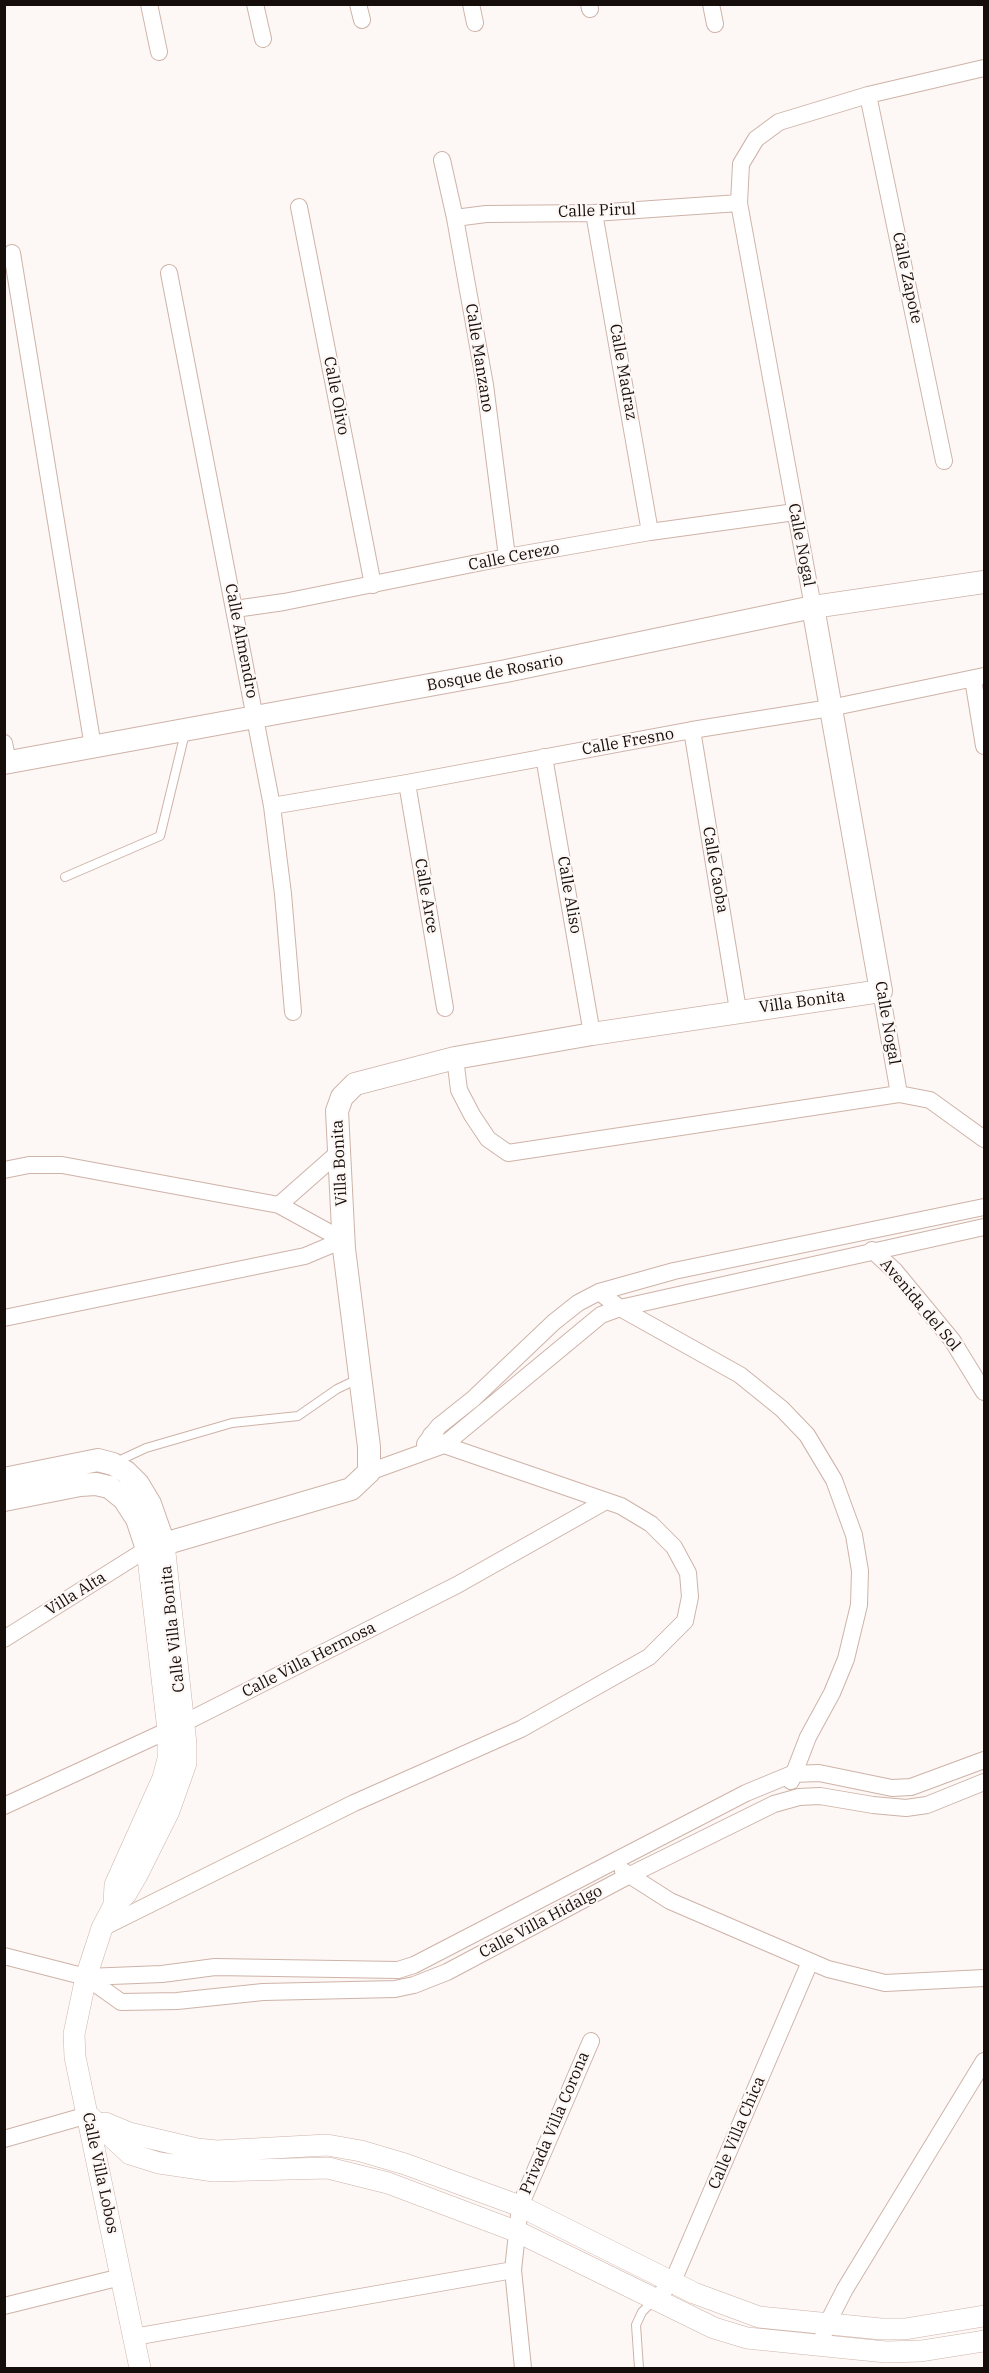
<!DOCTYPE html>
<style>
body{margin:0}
#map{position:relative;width:989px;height:2373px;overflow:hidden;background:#fdf7f5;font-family:"IBM Plex Serif",serif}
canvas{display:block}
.frame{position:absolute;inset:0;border:6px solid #160e0a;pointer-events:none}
</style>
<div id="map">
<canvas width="989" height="2373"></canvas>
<div class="frame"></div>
</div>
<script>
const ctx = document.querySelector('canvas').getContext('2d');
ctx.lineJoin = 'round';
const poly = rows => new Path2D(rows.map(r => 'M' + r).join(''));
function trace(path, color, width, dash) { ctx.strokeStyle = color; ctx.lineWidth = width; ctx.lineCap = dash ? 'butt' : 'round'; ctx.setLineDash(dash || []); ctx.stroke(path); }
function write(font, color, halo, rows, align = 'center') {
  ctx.font = font + ' "IBM Plex Serif",serif'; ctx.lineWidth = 4.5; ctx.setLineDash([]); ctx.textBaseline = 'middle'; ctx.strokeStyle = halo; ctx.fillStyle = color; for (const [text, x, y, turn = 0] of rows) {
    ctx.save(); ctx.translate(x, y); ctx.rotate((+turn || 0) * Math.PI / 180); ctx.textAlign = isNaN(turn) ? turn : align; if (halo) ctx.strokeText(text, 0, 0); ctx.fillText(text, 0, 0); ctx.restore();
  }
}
const service = poly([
 [65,877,160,836,185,733],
 [116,1462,146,1448,232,1423,298,1416,337,1389,358,1379],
 [639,2368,636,2325,642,2312,654,2300]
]);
const minor = poly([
 [149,4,159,52],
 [255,4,263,39],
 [358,4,362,20],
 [471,4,475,23],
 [589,4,590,9],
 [711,4,715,24],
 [868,95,944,461],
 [442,160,455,218,485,385,507,557],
 [299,207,373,585],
 [594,213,650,532],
 [455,218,486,214,594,213,739,203],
 [12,253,93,747],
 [169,273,272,806,283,894,293,1012],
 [813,607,739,203,741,164,756,139,779,122,868,95,984,68],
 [235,609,284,602,507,557,650,532,795,512],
 [973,679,984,746],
 [692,730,738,1010],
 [4,743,8,762],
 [544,757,592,1034],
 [407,783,445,1008],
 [272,806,407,783,692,730,830,708,984,676],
 [881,991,899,1094],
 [455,1058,459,1090,472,1115,488,1139,508,1153,899,1094,930,1100,984,1139],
 [4,1170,29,1165,62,1165,279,1205,343,1240],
 [279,1205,339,1152],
 [872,1250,895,1271,952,1340,984,1392],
 [599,1292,620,1308,740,1375,782,1409,807,1435,834,1480,854,1535,860,1571,859,1605,846,1659,832,1693,808,1737,791,1781],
 [4,1318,305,1256,343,1240],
 [425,1444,439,1426,473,1399,554,1322,578,1303,599,1292,674,1271,984,1207],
 [369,1472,444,1445,601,1315,620,1308,984,1227],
 [4,1639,147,1549],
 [4,1806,184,1723,457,1585,606,1501],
 [623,1871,670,1901,828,1969,885,1983,984,1978],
 [102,1928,354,1803,521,1729,649,1657,685,1621,690,1597,688,1573,674,1547,651,1524,621,1506,444,1445,431,1435],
 [4,1956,86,1977,162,1974,215,1967,398,1970,414,1965,746,1793,792,1774,819,1773,892,1788,911,1787,984,1760],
 [86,1977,121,2002,177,2001,263,1992,395,1989,414,1985,447,1972,628,1876,774,1804,799,1797,820,1796,873,1805,906,1808,927,1805,984,1782],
 [4,2139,88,2115],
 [656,2299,673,2281,810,1962],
 [4,2306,121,2277],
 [134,2337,513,2270],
 [820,2346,827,2324,845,2289,984,2061],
 [523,2368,513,2270,520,2206,591,2041]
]);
const tertiary = poly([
 [114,1903,115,1885,163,1778,168,1759,168,1730,147,1549],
 [88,2115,130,2154,159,2163,214,2171,328,2168,388,2183,518,2232,714,2328,747,2338,886,2352,921,2351,984,2341],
 [105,2123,129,2133,197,2149,217,2151,327,2145,361,2151,405,2164,520,2206,694,2293,759,2317,881,2329,905,2329,984,2316],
 [140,2368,75,2057,74,2034,86,1977,102,1928,114,1905,126,1894,137,1875,169,1811,186,1763,186,1744,164,1544]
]);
const secondary = poly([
 [4,763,506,671,813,607,984,582],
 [4,1479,98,1460,113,1464,126,1472,138,1484,150,1504,164,1544],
 [4,1500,80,1485,96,1484,109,1487,124,1499,137,1519,147,1549,351,1489,369,1472,369,1447,344,1249,337,1111,342,1097,355,1084,455,1058,592,1034,881,991,813,607]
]);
trace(service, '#ceb3a8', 10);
trace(minor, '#ceb3a8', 18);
trace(tertiary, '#ceb3a8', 22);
trace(secondary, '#ceb3a8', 24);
trace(service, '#fff', 8);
trace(minor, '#fff', 16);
trace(tertiary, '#fff', 21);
trace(secondary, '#fff', 22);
write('16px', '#160e0a', '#fdf7f5', [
 ["Calle Pirul",597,211,-2],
 ["Calle Zapote",907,278,78],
 ["Calle Manzano",479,358,81],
 ["Calle Madraz",623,372,80],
 ["Calle Olivo",336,396,79],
 ["Calle Nogal",801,545,79],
 ["Calle Cerezo",514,557,-11],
 ["Calle Almendro",241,641,79],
 ["Bosque de Rosario",495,673,-11],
 ["Calle Fresno",628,742,-10],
 ["Calle Caoba",715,870,80],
 ["Calle Aliso",569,895,80],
 ["Calle Arce",426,896,80],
 ["Villa Bonita",802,1002,-8],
 ["Calle Nogal",887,1023,80],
 ["Villa Bonita",340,1163,-93],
 ["Avenida del Sol",920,1305,50],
 ["Villa Alta",76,1594,-32],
 ["Calle Villa Bonita",173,1629,-96],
 ["Calle Villa Hermosa",309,1660,-27],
 ["Calle Villa Hidalgo",541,1922,-28],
 ["Privada Villa Corona",555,2123,-67],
 ["Calle Villa Chica",737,2133,-67],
 ["Calle Villa Lobos",100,2173,78]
]);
</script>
